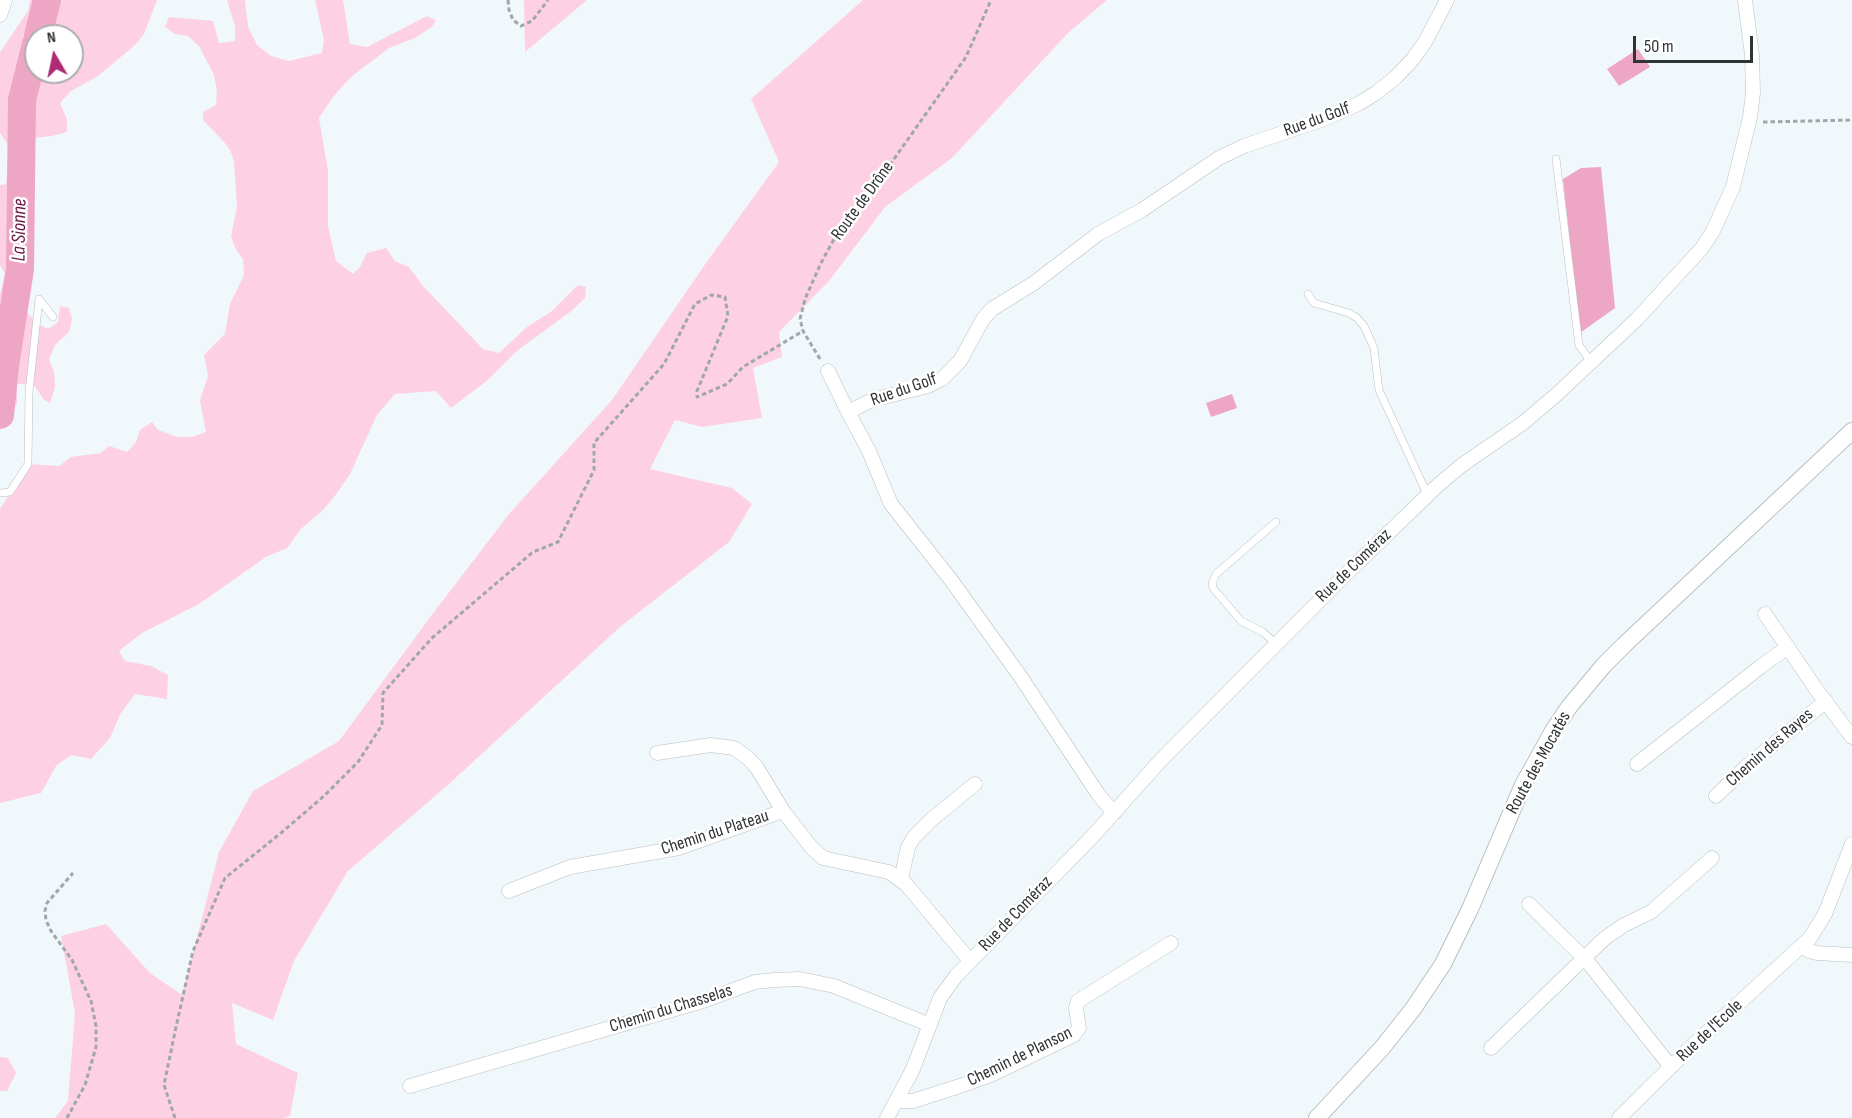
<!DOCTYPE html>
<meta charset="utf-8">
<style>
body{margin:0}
#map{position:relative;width:1852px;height:1118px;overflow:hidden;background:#f1f8fb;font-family:"Sofia Sans Condensed",sans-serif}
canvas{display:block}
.north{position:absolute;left:24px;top:24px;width:60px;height:60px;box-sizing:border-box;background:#fff;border:2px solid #adaeae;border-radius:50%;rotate:351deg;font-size:16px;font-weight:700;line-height:24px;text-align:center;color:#313435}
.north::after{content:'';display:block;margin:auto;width:21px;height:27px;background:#af2b73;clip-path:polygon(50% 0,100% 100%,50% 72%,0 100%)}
.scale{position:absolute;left:1633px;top:36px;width:120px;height:27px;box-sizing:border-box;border:3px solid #313435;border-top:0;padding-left:8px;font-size:18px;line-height:21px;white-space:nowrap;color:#313435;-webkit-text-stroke:4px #fff;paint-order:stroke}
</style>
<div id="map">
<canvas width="1852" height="1118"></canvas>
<div class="north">N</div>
<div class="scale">50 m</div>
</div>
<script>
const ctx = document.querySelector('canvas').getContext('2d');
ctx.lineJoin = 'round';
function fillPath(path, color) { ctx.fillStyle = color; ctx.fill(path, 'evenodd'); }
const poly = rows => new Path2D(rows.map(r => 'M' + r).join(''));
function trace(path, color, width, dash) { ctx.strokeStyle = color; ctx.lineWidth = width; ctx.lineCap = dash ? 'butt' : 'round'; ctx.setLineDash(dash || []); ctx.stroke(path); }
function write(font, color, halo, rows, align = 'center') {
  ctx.font = font + ' "Sofia Sans Condensed",sans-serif'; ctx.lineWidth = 5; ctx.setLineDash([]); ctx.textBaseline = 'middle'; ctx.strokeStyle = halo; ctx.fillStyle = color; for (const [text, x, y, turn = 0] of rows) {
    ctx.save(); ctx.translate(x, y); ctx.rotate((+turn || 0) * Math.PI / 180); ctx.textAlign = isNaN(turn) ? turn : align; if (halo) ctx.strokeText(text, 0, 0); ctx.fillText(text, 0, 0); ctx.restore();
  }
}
fillPath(poly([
 [30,0,157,0,144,34,135,45,98,76,71,91,60,103,67,119,67,132,52,136,32,138,27,147,29,238,26,271,28,294,24,310,40,325,48,329,58,322,60,306,69,308,72,319,69,332,55,345,49,359,54,372,55,387,50,403,44,400,34,385,17,384,17,404,9,414,1,408,8,367,6,356,0,348,0,294,5,274,0,265,0,185,6,184,9,146,0,133,0,52,28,11],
 [36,36,72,36,72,72,36,72],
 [227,0,245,0,248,27,257,45,271,56,289,61,322,53,324,40,315,0,343,0,350,44,367,47,427,16,436,20,432,27,415,38,389,48,351,77,333,97,319,118,328,171,328,226,336,261,353,274,360,267,367,253,386,248,395,261,409,267,424,287,483,349,499,353,527,327,552,311,578,285,586,287,585,298,570,312,518,350,488,380,451,408,436,391,395,394,377,415,350,474,337,493,323,510,301,529,287,548,266,557,199,604,142,633,119,651,125,661,151,666,168,675,167,699,135,694,121,713,110,738,91,759,71,755,56,766,41,793,0,803,0,509,28,464,59,466,71,457,101,453,109,446,127,452,136,442,140,430,152,422,158,430,177,437,192,437,206,432,200,401,208,376,204,355,225,334,230,304,244,275,243,259,235,248,231,236,237,207,234,161,230,150,224,142,203,120,203,112,216,105,217,92,214,75,199,46,188,36,175,34,165,27,169,17,213,21,219,43,235,41,235,26],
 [524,0,587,0,525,52],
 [863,0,1107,0,1069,32,952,158,885,207,829,281,779,332,782,357,753,368,762,418,702,427,675,420,650,469,732,488,752,504,729,542,620,627,449,784,348,871,294,961,273,1020,232,1003,236,1044,298,1073,290,1116,283,1118,55,1118,68,1101,75,1013,61,936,106,924,150,973,182,995,219,852,253,791,339,741,428,620,509,514,612,400,706,263,779,162,751,99],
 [0,1057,8,1058,16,1073,7,1091,0,1091]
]), '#fdd1e3');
fillPath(poly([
 [1638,49,1650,67,1619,86,1607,69],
 [1601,167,1615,308,1580,333,1563,179,1581,168],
 [1232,394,1237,408,1211,417,1206,403]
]), '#eea6c5');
trace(poly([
 [38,36,47,0],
 [0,415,5,366,20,269,22,100,36,44]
]), '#eea6c5', 28);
const service = poly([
 [1556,159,1579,345,1591,362],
 [1308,294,1314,303,1349,313,1357,318,1364,326,1374,348,1379,390,1427,494],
 [0,493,10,492,28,464,29,392,39,299,53,317],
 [1275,643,1263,632,1241,621,1213,588,1212,583,1216,574,1276,522]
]);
const minor = poly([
 [0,15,5,0],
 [828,371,848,412],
 [1765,614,1816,689,1852,737],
 [657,753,711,745,734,748,748,758,757,768,783,811],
 [1637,764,1760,667,1788,647],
 [1716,796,1746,767,1826,701],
 [1114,813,1098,794,1020,676,951,580,891,504,869,451,848,412,872,400,928,386,942,379,960,361,983,319,992,309,1034,283,1098,234,1142,210,1219,158,1244,146,1324,119,1358,104,1376,93,1396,77,1413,59,1425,42,1447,0],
 [901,880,908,847,914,837,931,820,975,784],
 [509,891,570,867,679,848,783,811,811,847,823,858,889,872,906,884,970,961],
 [1529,904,1587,961,1671,1067],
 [1802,946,1809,951,1817,953,1852,955],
 [1491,1048,1605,938,1624,925,1651,912,1712,858],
 [410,1086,703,1001,755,982,774,980,800,979,834,986,930,1025],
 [897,1101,913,1101,963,1085,991,1075,1074,1035,1079,1028,1076,1008,1078,1001,1171,943],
 [887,1118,913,1069,940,998,956,976,1092,837,1160,761,1343,577,1437,486,1462,465,1523,423,1556,395,1637,319,1702,248,1713,231,1733,187,1750,117,1753,93,1752,55,1745,0],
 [1619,1118,1692,1046,1810,938,1825,914,1852,844]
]);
const tertiary = poly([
 [1317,1118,1382,1048,1413,1009,1443,964,1470,909,1523,785,1553,731,1569,707,1604,665,1624,645,1852,431]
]);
trace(service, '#b7bfc1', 8);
trace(minor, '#b7bfc1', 15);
trace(tertiary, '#b7bfc1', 18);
trace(poly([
 [508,0,509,10,513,20,521,26,532,21,548,0],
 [1763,122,1852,120],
 [820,359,803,331,800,319,805,299,821,263,839,230,882,176,966,57,991,0],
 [67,1118,85,1085,96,1047,96,1026,91,1001,72,960,51,931,46,920,45,911,47,903,73,873],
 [175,1118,164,1085,176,1027,193,951,225,878,281,833,324,796,358,762,382,725,383,693,432,638,533,552,558,542,594,470,594,443,664,364,695,304,711,295,725,297,728,316,697,391,697,397,727,384,743,367,803,331]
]), '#a1a7a9', 3, [4.5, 3]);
trace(service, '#fff', 7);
trace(minor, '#fff', 14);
trace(tertiary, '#fff', 16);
write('18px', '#313435', '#fff', [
 ["Rue du Golf",1317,120,-20],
 ["Route de Drône",863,201,-54],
 ["Rue du Golf",904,390,-19],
 ["Rue de Coméraz",1354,566,-44],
 ["Chemin des Rayes",1770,748,-41],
 ["Route des Mocatés",1539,763,-61],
 ["Chemin du Plateau",715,833,-18],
 ["Rue de Coméraz",1016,914,-46],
 ["Chemin du Chasselas",671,1009,-17],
 ["Rue de l'Ecole",1710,1031,-43],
 ["Chemin de Planson",1020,1057,-26]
]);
write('italic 20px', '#6a1844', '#fff', [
 ["La Sionne",20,230,-89]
]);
</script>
